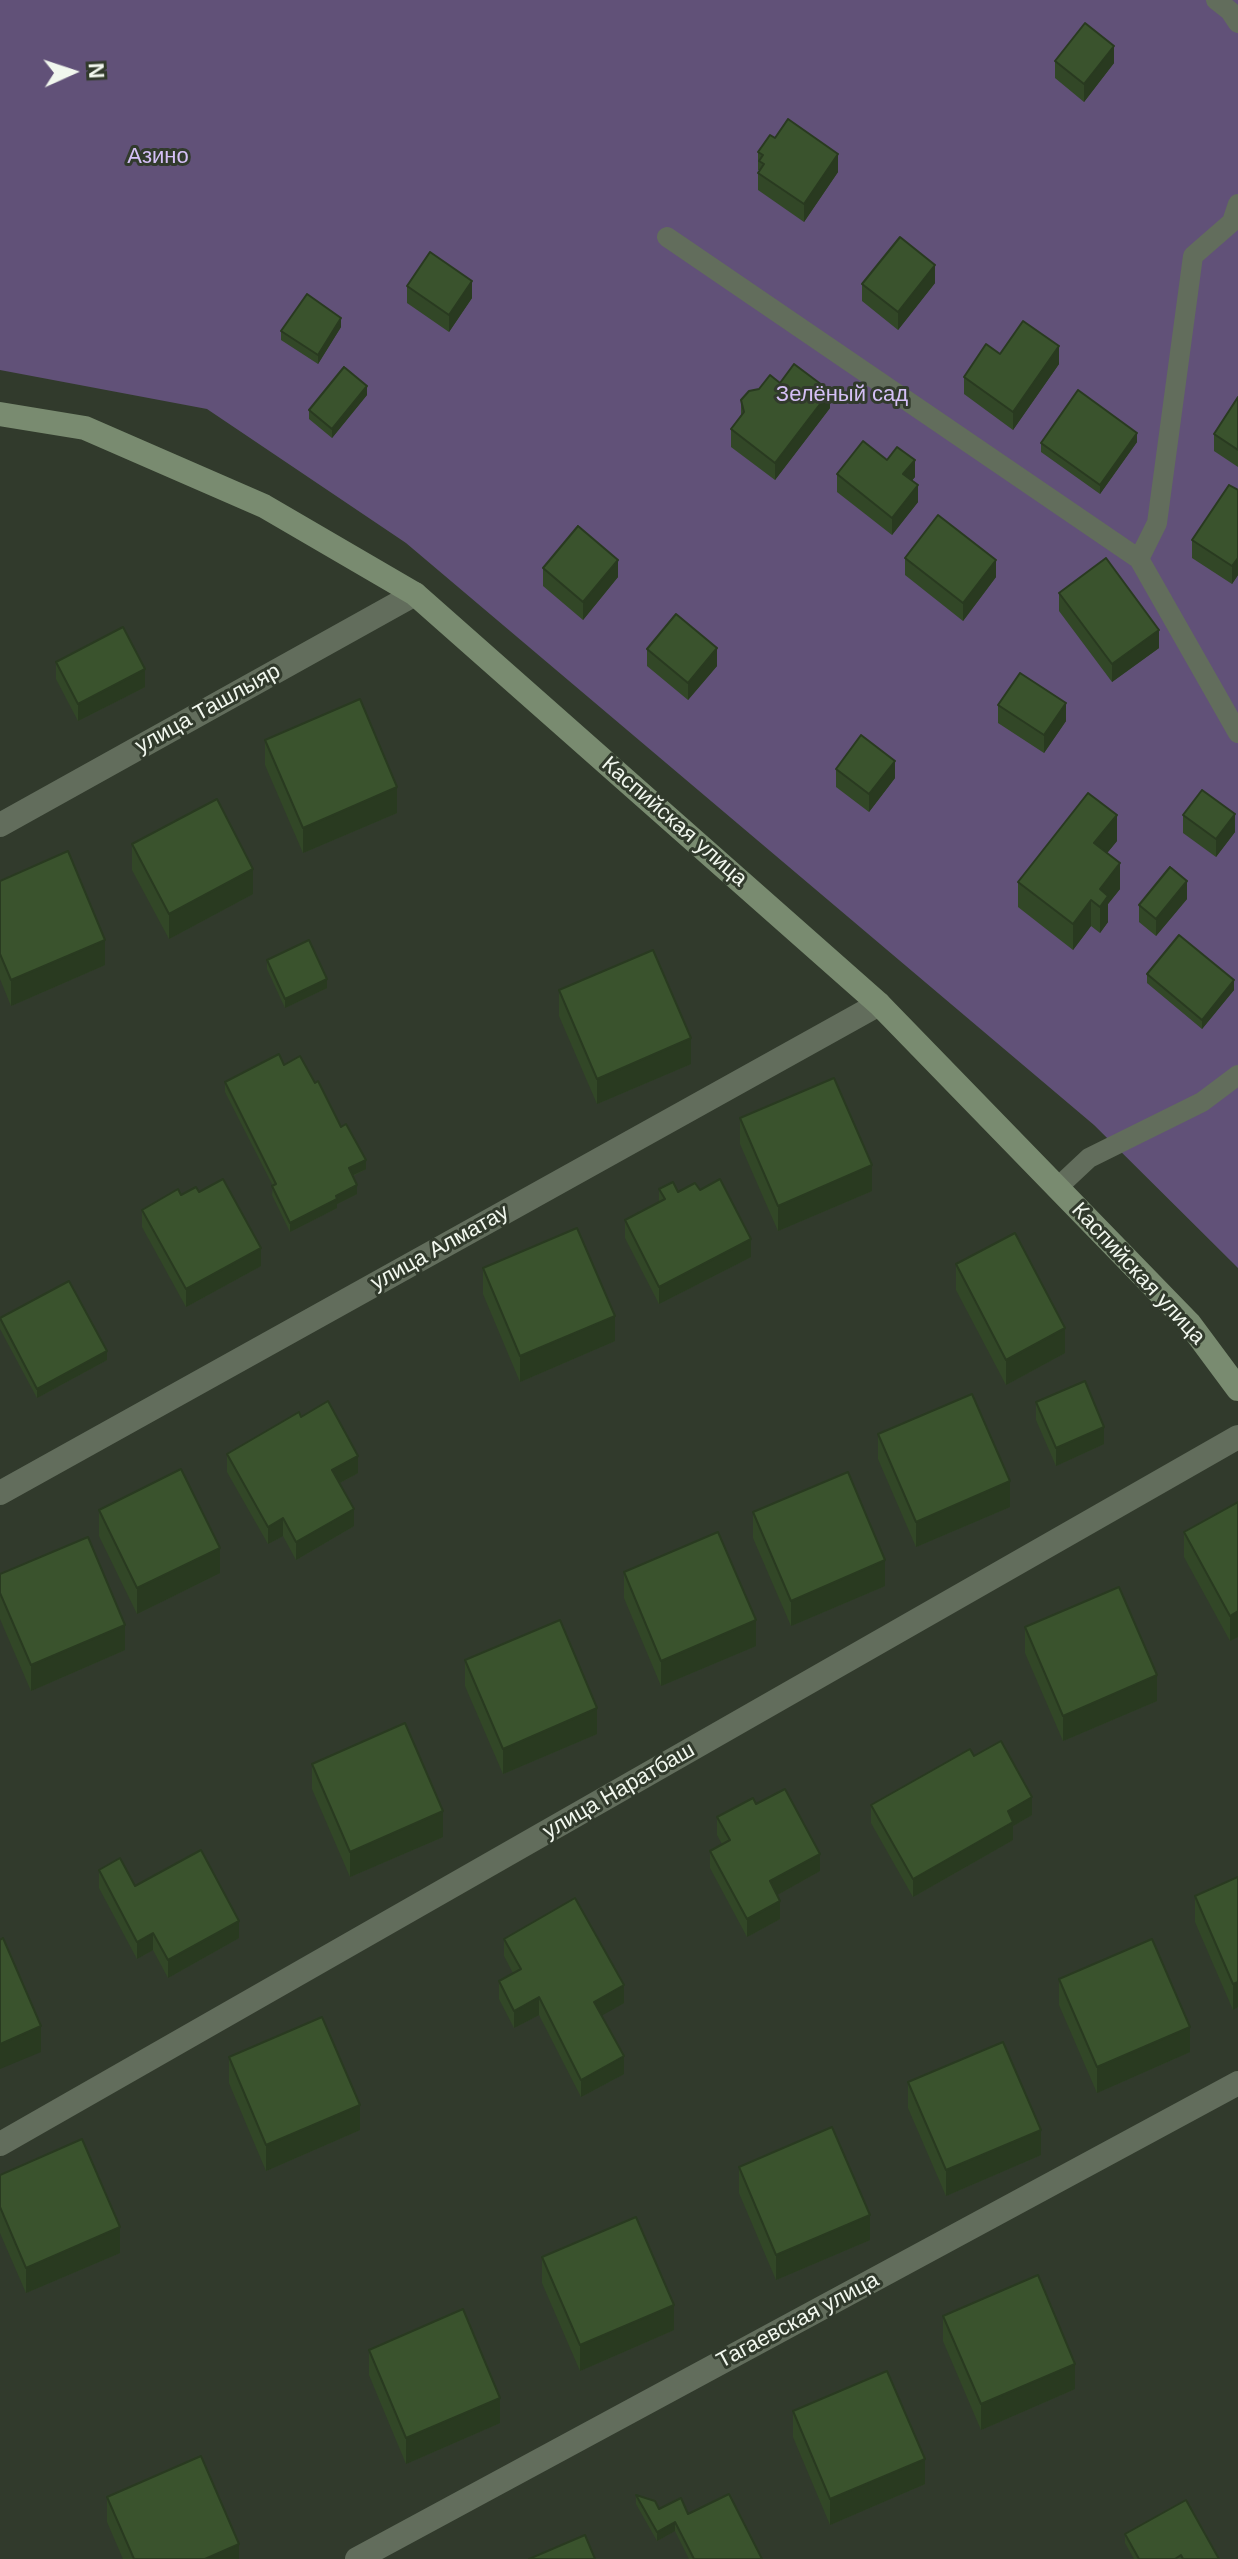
<!DOCTYPE html>
<meta charset="utf-8">
<style>
body{margin:0}
#map{position:relative;width:1238px;height:2559px;overflow:hidden;background:#313a2c;font-family:Helvetica,sans-serif}
canvas{display:block}
.north{position:absolute;left:32px;top:32px;width:80px;height:80px;-webkit-text-stroke:6px #313a2c;paint-order:stroke;rotate:87deg;font-size:22px;font-weight:700;line-height:32px;text-align:center;color:#f1f7ee}
.north::after{content:'';display:block;margin:auto;width:28px;height:36px;background:#f1f7ee;clip-path:polygon(50% 0,100% 100%,50% 72%,0 100%)}
</style>
<div id="map">
<canvas width="1238" height="2559"></canvas>
<div class="north">N</div>
</div>
<script>
const ctx = document.querySelector('canvas').getContext('2d');
ctx.lineJoin = 'round';
function fillPath(path, color) { ctx.fillStyle = color; ctx.fill(path, 'evenodd'); }
const poly = rows => new Path2D(rows.map(r => 'M' + r).join(''));
function trace(path, color, width, dash) { ctx.strokeStyle = color; ctx.lineWidth = width; ctx.lineCap = dash ? 'butt' : 'round'; ctx.setLineDash(dash || []); ctx.stroke(path); }
function write(font, color, halo, rows, align = 'center') {
  ctx.font = font + ' Helvetica,sans-serif'; ctx.lineWidth = 6; ctx.setLineDash([]); ctx.textBaseline = 'middle'; ctx.strokeStyle = halo; ctx.fillStyle = color; for (const [text, x, y, turn = 0] of rows) {
    ctx.save(); ctx.translate(x, y); ctx.rotate((+turn || 0) * Math.PI / 180); ctx.textAlign = isNaN(turn) ? turn : align; if (halo) ctx.strokeText(text, 0, 0); ctx.fillText(text, 0, 0); ctx.restore();
  }
}
fillPath(poly([
 [0,0,1238,0,1238,1268,1094,1125,406,543,207,409,0,370]
]), '#615178');
trace(poly([
 [1216,0,1230,11,1238,23],
 [667,237,1139,559,1238,733],
 [1139,559,1157,523,1193,256,1232,222,1238,204],
 [1057,1188,1089,1158,1202,1102,1238,1075]
]), '#626d5c', 20);
trace(poly([
 [0,825,415,594],
 [0,1493,879,1004],
 [0,2144,1238,1437],
 [357,2559,1238,2083]
]), '#626d5c', 24);
trace(poly([
 [0,414,85,428,264,506,415,594,879,1004,1189,1323,1238,1389]
]), '#798b70', 24);
fillPath(poly([
 [1055,61,1114,63,1084,102,1055,78],
 [775,138,838,172,804,222,758,190,758,173,759,170,758,170,758,152],
 [935,283,898,330,862,301,862,284],
 [407,286,472,298,449,332,407,303],
 [341,327,318,364,281,340,281,331],
 [1000,354,1059,364,1013,430,964,394,964,377],
 [780,383,830,408,775,480,731,447,731,429,741,415,741,400,759,389],
 [367,395,332,438,309,419,309,410],
 [1238,397,1238,467,1214,451,1214,434],
 [1137,442,1100,494,1041,452,1041,443],
 [887,460,915,477,912,480,918,502,892,535,837,492,837,474],
 [1238,490,1238,575,1232,584,1192,558,1192,540],
 [905,558,996,577,963,621,905,575],
 [543,568,618,577,583,620,543,586],
 [1059,593,1159,648,1112,682,1059,611],
 [647,649,717,666,688,700,647,666],
 [56,662,145,687,78,721,56,679],
 [998,705,1066,721,1044,753,998,723],
 [265,740,397,813,303,853,265,765],
 [836,769,895,778,869,812,836,787],
 [1183,815,1235,832,1216,857,1183,833],
 [1117,841,1107,853,1120,889,1108,904,1108,922,1100,933,1091,926,1073,950,1018,907,1018,882],
 [132,844,253,894,169,939,132,870],
 [0,881,105,965,11,1006,0,979],
 [1187,899,1156,936,1139,922,1139,905],
 [267,960,327,988,285,1008,267,969],
 [1147,974,1234,990,1202,1029,1147,983],
 [559,990,691,1064,597,1104,559,1016],
 [284,1065,341,1127,366,1169,353,1176,357,1194,337,1204,337,1208,290,1232,272,1195,273,1186,225,1092,225,1082],
 [740,1118,872,1191,778,1231,740,1144],
 [659,1189,678,1192,700,1190,751,1257,659,1304,625,1238,625,1220,659,1202],
 [199,1192,261,1266,186,1307,142,1227,142,1210,181,1195],
 [956,1264,1065,1353,1006,1385,956,1290],
 [483,1268,615,1341,520,1382,483,1294],
 [0,1318,107,1360,37,1398,0,1329],
 [1036,1402,1104,1444,1056,1466,1036,1420],
 [301,1417,358,1473,340,1483,354,1526,296,1560,283,1536,268,1544,227,1472,227,1454],
 [878,1434,1010,1507,916,1547,878,1459],
 [1238,1502,1238,1637,1230,1641,1184,1557,1184,1532],
 [99,1510,220,1573,137,1614,99,1536],
 [753,1512,885,1586,791,1626,753,1538],
 [624,1572,756,1646,661,1686,624,1598],
 [0,1574,125,1650,31,1691,0,1619],
 [1025,1627,1157,1701,1063,1741,1025,1653],
 [465,1660,597,1734,503,1774,465,1686],
 [974,1756,1032,1815,1013,1826,1013,1840,913,1897,871,1823,871,1805],
 [312,1764,443,1837,350,1877,312,1789],
 [756,1804,820,1871,777,1895,780,1919,747,1937,710,1868,710,1851,722,1844,717,1835,717,1817],
 [99,1870,135,1886,239,1938,168,1978,153,1950,137,1959,99,1888],
 [1238,1877,1238,2007,1233,2010,1195,1922,1195,1896],
 [504,1939,624,2003,601,2015,624,2074,581,2097,539,2015,514,2028,499,1999,499,1981,513,1973,504,1956],
 [1059,1979,1190,2052,1097,2093,1059,2005],
 [229,2057,360,2130,266,2171,229,2083],
 [908,2082,1041,2155,946,2196,908,2108],
 [739,2167,870,2240,776,2280,739,2193],
 [0,2175,120,2253,26,2293,0,2233],
 [542,2257,674,2330,580,2371,542,2283],
 [943,2316,1075,2389,981,2430,943,2341],
 [369,2350,500,2423,406,2464,369,2375],
 [793,2411,925,2484,830,2525,793,2437],
 [636,2495,659,2509,688,2514,762,2559,689,2559,675,2531,657,2541,636,2504],
 [107,2497,239,2559,123,2559,107,2522],
 [1125,2534,1219,2559,1134,2559,1125,2543]
]), '#324727');
fillPath(poly([
 [1114,46,1114,63,1084,102,1084,84],
 [838,154,838,172,804,222,804,204],
 [935,265,935,283,898,330,898,312],
 [472,281,472,298,449,332,449,315],
 [341,318,341,327,318,364,318,355],
 [1059,346,1059,364,1013,430,1013,412],
 [367,386,367,395,332,438,332,429],
 [830,391,830,408,775,480,775,463],
 [1137,433,1137,442,1100,494,1100,485],
 [915,460,915,477,903,491,903,474],
 [918,485,918,502,892,535,892,518],
 [1238,558,1238,575,1232,584,1232,566],
 [618,560,618,577,583,620,583,602],
 [996,560,996,577,963,621,963,603],
 [1159,630,1159,648,1112,682,1112,664],
 [717,648,717,666,688,700,688,683],
 [145,669,145,687,78,721,78,704],
 [1066,703,1066,721,1044,753,1044,735],
 [895,761,895,778,869,812,869,794],
 [397,787,397,813,303,853,303,828],
 [1235,814,1235,832,1216,857,1216,839],
 [1117,815,1117,841,1094,869,1094,843],
 [1120,863,1120,889,1108,904,1108,922,1100,933,1100,889],
 [253,869,253,894,169,939,169,914],
 [1187,881,1187,899,1156,936,1156,919],
 [1091,900,1091,926,1073,950,1073,924],
 [105,940,105,965,11,1006,11,980],
 [327,979,327,988,285,1008,285,999],
 [1234,980,1234,990,1202,1029,1202,1020],
 [691,1038,691,1064,597,1104,597,1079],
 [366,1160,366,1169,349,1177,349,1168],
 [872,1165,872,1191,778,1231,778,1206],
 [357,1185,357,1194,337,1204,337,1208,290,1232,290,1223,336,1196],
 [751,1239,751,1257,659,1304,659,1287],
 [261,1248,261,1266,186,1307,186,1289],
 [615,1316,615,1341,520,1382,520,1356],
 [1065,1328,1065,1353,1006,1385,1006,1360],
 [107,1351,107,1360,37,1398,37,1389],
 [1104,1427,1104,1444,1056,1466,1056,1448],
 [358,1456,358,1473,332,1487,332,1470],
 [1010,1481,1010,1507,916,1547,916,1522],
 [354,1509,354,1526,296,1560,296,1542],
 [283,1518,283,1536,268,1544,268,1527],
 [220,1548,220,1573,137,1614,137,1588],
 [885,1560,885,1586,791,1626,791,1601],
 [1238,1611,1238,1637,1230,1641,1230,1616],
 [756,1620,756,1646,661,1686,661,1661],
 [125,1625,125,1650,31,1691,31,1665],
 [1157,1675,1157,1701,1063,1741,1063,1716],
 [597,1708,597,1734,503,1774,503,1749],
 [1032,1797,1032,1815,1013,1826,1013,1840,913,1897,913,1879,1008,1811],
 [443,1811,443,1837,350,1877,350,1852],
 [820,1854,820,1871,770,1899,770,1881],
 [780,1901,780,1919,747,1937,747,1919],
 [239,1921,239,1938,168,1978,168,1960],
 [153,1933,153,1950,137,1959,137,1942],
 [1238,1982,1238,2007,1233,2010,1233,1984],
 [624,1985,624,2003,594,2020,594,2002],
 [539,1997,539,2015,514,2028,514,2011],
 [41,2026,41,2052,0,2069,0,2044],
 [1190,2027,1190,2052,1097,2093,1097,2067],
 [624,2056,624,2074,581,2097,581,2080],
 [360,2105,360,2130,266,2171,266,2145],
 [1041,2130,1041,2155,946,2196,946,2170],
 [870,2215,870,2240,776,2280,776,2255],
 [120,2227,120,2253,26,2293,26,2268],
 [674,2305,674,2330,580,2371,580,2345],
 [1075,2364,1075,2389,981,2430,981,2404],
 [500,2398,500,2423,406,2464,406,2438],
 [925,2459,925,2484,830,2525,830,2499],
 [675,2522,675,2531,657,2541,657,2532],
 [239,2544,239,2559,205,2559]
]), '#293a20');
const building = poly([
 [1085,23,1114,46,1084,84,1055,61,1085,23],
 [788,119,838,154,804,204,758,173,764,164,759,161,763,155,758,152,770,135,775,138,788,119],
 [900,237,935,265,898,312,862,284,900,237],
 [430,252,472,281,449,315,407,286,430,252],
 [307,294,341,318,318,355,281,331,307,294],
 [1023,321,1059,346,1013,412,964,377,986,344,1000,354,1023,321],
 [794,364,830,391,775,463,731,429,744,412,741,400,749,391,759,389,770,375,780,383,794,364],
 [344,367,367,386,332,429,309,410,344,367],
 [1078,390,1137,433,1100,485,1041,443,1078,390],
 [1238,397,1238,450,1214,434,1238,397],
 [863,441,887,460,897,447,915,460,903,474,918,485,892,518,837,474,863,441],
 [1229,485,1238,490,1238,558,1232,566,1192,540,1229,485],
 [938,515,996,560,963,603,905,558,938,515],
 [578,526,618,560,583,602,543,568,578,526],
 [1106,558,1159,630,1112,664,1059,593,1106,558],
 [676,614,717,648,688,683,647,649,676,614],
 [123,627,145,669,78,704,56,662,123,627],
 [1020,673,1066,703,1044,735,998,705,1020,673],
 [360,699,397,787,303,828,265,740,360,699],
 [861,735,895,761,869,794,836,769,861,735],
 [1202,790,1235,814,1216,839,1183,815,1202,790],
 [1088,793,1117,815,1094,843,1120,863,1100,889,1108,896,1100,907,1091,900,1073,924,1018,882,1088,793],
 [217,799,253,869,169,914,132,844,217,799],
 [68,851,105,940,11,980,0,954,0,881,68,851],
 [1170,867,1187,881,1156,919,1139,905,1170,867],
 [1179,935,1234,980,1202,1020,1147,974,1179,935],
 [309,940,327,979,285,999,267,960,309,940],
 [653,950,691,1038,597,1079,559,990,653,950],
 [279,1054,284,1065,300,1056,315,1083,318,1081,341,1127,346,1124,366,1160,349,1168,357,1185,336,1196,337,1199,290,1223,272,1186,276,1184,225,1082,279,1054],
 [834,1078,872,1165,778,1206,740,1118,834,1078],
 [223,1179,261,1248,186,1289,142,1210,178,1189,181,1195,196,1187,199,1192,223,1179],
 [720,1179,751,1239,659,1287,625,1220,665,1199,659,1189,673,1182,678,1192,695,1183,700,1190,720,1179],
 [577,1228,615,1316,520,1356,483,1268,577,1228],
 [1015,1233,1065,1328,1006,1360,956,1264,1015,1233],
 [69,1281,107,1351,37,1389,0,1318,69,1281],
 [1085,1381,1104,1427,1056,1448,1036,1402,1085,1381],
 [972,1394,1010,1481,916,1522,878,1434,972,1394],
 [328,1401,358,1456,332,1470,354,1509,296,1542,283,1518,268,1527,227,1454,299,1412,301,1417,328,1401],
 [181,1469,220,1548,137,1588,99,1510,181,1469],
 [848,1472,885,1560,791,1601,753,1512,848,1472],
 [1238,1502,1238,1611,1230,1616,1184,1532,1238,1502],
 [718,1532,756,1620,661,1661,624,1572,718,1532],
 [88,1537,125,1625,31,1665,0,1593,0,1574,88,1537],
 [1119,1587,1157,1675,1063,1716,1025,1627,1119,1587],
 [560,1620,597,1708,503,1749,465,1660,560,1620],
 [405,1723,443,1811,350,1852,312,1764,405,1723],
 [1001,1741,1032,1797,1008,1811,1013,1822,913,1879,871,1805,970,1749,974,1756,1001,1741],
 [785,1789,820,1854,770,1881,780,1901,747,1919,710,1851,730,1840,717,1817,753,1798,756,1804,785,1789],
 [201,1850,239,1921,168,1960,153,1933,137,1942,99,1870,120,1858,135,1886,201,1850],
 [1238,1877,1238,1982,1233,1984,1195,1896,1238,1877],
 [575,1898,624,1985,594,2002,624,2056,581,2080,539,1997,514,2011,499,1981,521,1969,504,1939,575,1898],
 [3,1938,41,2026,0,2044,0,1940,3,1938],
 [1152,1939,1190,2027,1097,2067,1059,1979,1152,1939],
 [322,2017,360,2105,266,2145,229,2057,322,2017],
 [1003,2042,1041,2130,946,2170,908,2082,1003,2042],
 [832,2127,870,2215,776,2255,739,2167,832,2127],
 [82,2139,120,2227,26,2268,0,2207,0,2175,82,2139],
 [636,2217,674,2305,580,2345,542,2257,636,2217],
 [1038,2275,1075,2364,981,2404,943,2316,1038,2275],
 [463,2309,500,2398,406,2438,369,2350,463,2309],
 [887,2371,925,2459,830,2499,793,2411,887,2371],
 [201,2456,239,2544,205,2559,134,2559,107,2497,201,2456],
 [729,2494,762,2559,694,2559,675,2522,657,2532,636,2495,655,2501,659,2509,681,2498,688,2514,729,2494],
 [1186,2500,1219,2559,1183,2559,1181,2555,1175,2559,1139,2559,1125,2534,1186,2500],
 [585,2535,595,2559,529,2559,585,2535]
]);
fillPath(building, '#3a532d');
trace(building, '#293a20', 2);
write('22px', '#d5c0f6', '#313a2c', [
 ["Азино",158,157],
 ["Зелёный сад",842,395]
]);
write('22px', '#f1f7ee', '#313a2c', [
 ["улица Ташлыяр",208,709,-29],
 ["Каспийская улица",674,822,41],
 ["улица Алматау",440,1248,-29],
 ["Каспийская улица",1138,1274,47],
 ["улица Наратбаш",619,1791,-30],
 ["Тагаевская улица",798,2321,-28]
]);
</script>
